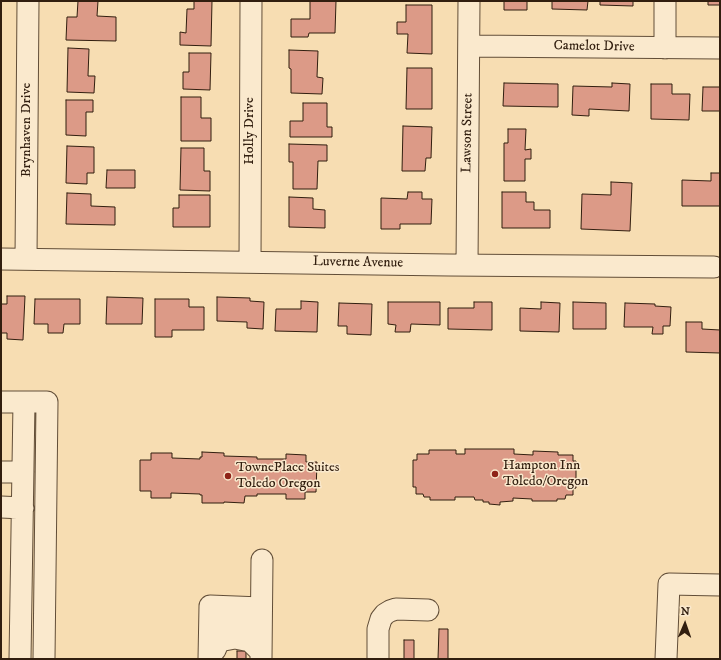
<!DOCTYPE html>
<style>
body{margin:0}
#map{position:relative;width:721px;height:660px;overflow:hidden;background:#f7ddb2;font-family:"IM FELL DW Pica",serif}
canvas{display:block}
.frame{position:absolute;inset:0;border:2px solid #311e0f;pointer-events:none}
.north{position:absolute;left:665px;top:604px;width:40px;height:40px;-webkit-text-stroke:3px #fae9cd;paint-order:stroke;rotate:2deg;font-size:11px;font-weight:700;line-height:16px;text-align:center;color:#311e0f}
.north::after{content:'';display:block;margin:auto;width:14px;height:18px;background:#311e0f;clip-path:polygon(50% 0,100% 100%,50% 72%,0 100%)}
</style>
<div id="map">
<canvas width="721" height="660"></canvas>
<div class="frame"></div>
<div class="north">N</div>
</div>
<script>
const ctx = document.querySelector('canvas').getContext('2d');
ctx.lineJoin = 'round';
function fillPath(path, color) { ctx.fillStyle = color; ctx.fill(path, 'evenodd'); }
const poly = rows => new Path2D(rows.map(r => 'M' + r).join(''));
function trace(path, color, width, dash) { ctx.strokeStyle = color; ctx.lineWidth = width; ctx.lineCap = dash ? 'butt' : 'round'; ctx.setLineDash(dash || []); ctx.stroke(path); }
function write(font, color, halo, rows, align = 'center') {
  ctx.font = font + ' "IM FELL DW Pica",serif'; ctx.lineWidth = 3; ctx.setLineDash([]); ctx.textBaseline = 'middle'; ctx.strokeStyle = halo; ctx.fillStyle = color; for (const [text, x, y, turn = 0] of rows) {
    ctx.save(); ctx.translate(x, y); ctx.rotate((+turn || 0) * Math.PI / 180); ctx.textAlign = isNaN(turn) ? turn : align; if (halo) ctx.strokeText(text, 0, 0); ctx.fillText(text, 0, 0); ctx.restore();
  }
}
const building = poly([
 [78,1,98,1,97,16,116,17,116,41,66,40,67,17,77,17,78,1],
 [194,1,212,1,211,46,180,45,180,32,186,33,187,9,194,9,194,1],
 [310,1,336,1,335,33,309,33,308,37,291,37,291,19,310,19,310,1],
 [504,1,527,1,527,10,504,10,504,1],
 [552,1,588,1,587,10,552,9,552,1],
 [600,1,633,1,633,6,600,5,600,1],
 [708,1,720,1,720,5,708,5,708,1],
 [406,5,432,5,432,54,407,53,408,34,397,34,397,22,406,22,406,5],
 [68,48,89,49,88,76,95,76,94,93,67,92,68,48],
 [289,50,318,51,317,77,323,78,322,94,291,93,291,69,289,68,289,50],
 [189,53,211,53,210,90,183,89,183,72,189,72,189,53],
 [407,68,432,68,432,109,406,109,407,68],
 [504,83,558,84,558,107,503,106,504,83],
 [612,83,630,84,629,111,589,109,589,116,572,115,573,86,612,87,612,83],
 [651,84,672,84,672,94,690,94,689,120,651,119,651,84],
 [703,87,720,87,720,111,702,111,703,87],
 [181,97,201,97,201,118,211,118,211,141,181,141,181,97],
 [66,100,93,100,93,112,86,112,86,136,66,135,66,100],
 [303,103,327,103,327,127,332,127,332,137,290,137,290,121,303,121,303,103],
 [403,126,432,127,431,158,426,158,425,171,402,171,403,126],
 [508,129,526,129,525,150,531,149,531,159,525,159,525,181,504,181,504,143,508,143,508,129],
 [289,144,327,145,327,161,318,161,317,189,293,189,293,162,289,162,289,144],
 [67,146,94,147,94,173,87,173,87,184,66,183,67,146],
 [181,148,204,148,204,171,210,171,210,191,180,190,181,148],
 [107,170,135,170,135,188,106,188,107,170],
 [711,173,720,173,720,206,682,206,682,180,711,181,711,173],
 [611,182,632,183,630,231,581,229,582,194,611,195,611,182],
 [408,192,422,192,422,199,432,199,431,224,400,224,400,229,381,229,381,198,407,199,408,192],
 [502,192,526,192,526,202,534,202,534,210,550,210,550,228,502,228,502,192],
 [67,193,91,194,91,206,115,207,115,225,66,224,67,193],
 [179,195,210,195,210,227,173,227,173,208,179,208,179,195],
 [289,197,313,198,313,209,325,210,325,228,289,227,289,197],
 [7,296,25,296,23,340,7,339,7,333,1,333,1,304,7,304,7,296],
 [107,297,143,298,142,324,106,324,107,297],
 [217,297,250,298,250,301,264,302,263,329,247,328,247,322,217,321,217,297],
 [35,299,80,299,80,324,64,324,63,333,48,333,48,324,34,324,35,299],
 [155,299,189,299,189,307,204,307,204,330,172,330,172,337,155,337,155,299],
 [301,301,318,302,317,332,275,331,276,309,301,309,301,301],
 [388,302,440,302,440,325,411,324,410,332,395,332,396,325,388,324,388,302],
 [474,302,492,302,492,330,448,329,448,308,474,308,474,302],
 [541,302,560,303,559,332,520,331,520,308,541,309,541,302],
 [573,302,606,303,606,329,573,329,573,302],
 [339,303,372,304,371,335,347,334,347,326,338,326,339,303],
 [625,303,655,304,655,306,671,307,670,326,663,326,663,334,652,334,653,327,624,327,625,303],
 [686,322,702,322,702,329,720,330,720,353,686,352,686,322],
 [465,449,514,449,514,454,533,455,533,451,558,452,558,455,573,455,573,461,576,461,576,488,573,489,573,495,566,495,565,499,557,499,557,501,532,501,532,499,513,498,513,501,500,502,500,505,489,504,489,502,483,502,483,500,475,500,474,497,455,497,455,500,430,500,430,497,424,497,423,494,416,494,416,487,413,487,413,460,417,460,417,454,429,454,429,450,456,450,456,454,465,454,465,449],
 [202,452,224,453,224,456,257,457,257,459,286,459,286,454,306,455,306,462,317,462,316,492,305,492,305,499,286,499,286,494,257,494,257,496,245,496,244,503,224,502,224,503,202,503,202,495,200,495,200,494,171,493,171,498,151,498,151,491,140,491,140,460,151,460,151,453,172,453,172,458,200,459,200,457,202,457,202,452],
 [439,629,448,629,448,659,438,659,439,629],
 [404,640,414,640,414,659,404,659,404,640],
 [237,651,246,651,246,659,237,659,237,651]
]);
fillPath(building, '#dc9a87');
trace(building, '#311e0f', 1);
const minor = poly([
 [469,46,720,48],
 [665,48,665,1],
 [1,259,449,265,714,267],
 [26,259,28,1],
 [250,262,251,1],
 [467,265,469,1],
 [1,402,24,402,20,659],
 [24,402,47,402,44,659],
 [1,472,23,472],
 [1,507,23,508],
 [215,650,216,634,221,625,235,623,246,624,254,629,259,648],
 [215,650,219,641,235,638,250,641,261,652],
 [209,659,210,606,261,608],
 [261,659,262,560],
 [378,659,378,629,381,619,385,614,390,611,396,609,428,610],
 [666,659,669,584,720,585]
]);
trace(minor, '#624e38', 23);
trace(minor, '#fae9cd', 21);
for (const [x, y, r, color] of [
 [495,474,4,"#8f2418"],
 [228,476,4,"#8f2418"]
]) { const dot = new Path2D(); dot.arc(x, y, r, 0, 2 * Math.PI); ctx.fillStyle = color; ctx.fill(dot); trace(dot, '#fae9cd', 1.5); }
write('14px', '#311e0f', '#fae9cd', [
 ["Camelot Drive",594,47,1],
 ["Brynhaven Drive",27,130,-90],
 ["Holly Drive",250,131,-90],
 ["Lawson Street",468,133,-89],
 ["Luverne Avenue",358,263,1]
]);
write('14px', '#311e0f', '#fae9cd', [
 ["Hampton Inn",503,466],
 ["Toledo/Oregon",503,482],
 ["TownePlace Suites",236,468],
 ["Toledo Oregon",236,484]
], 'left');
</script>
